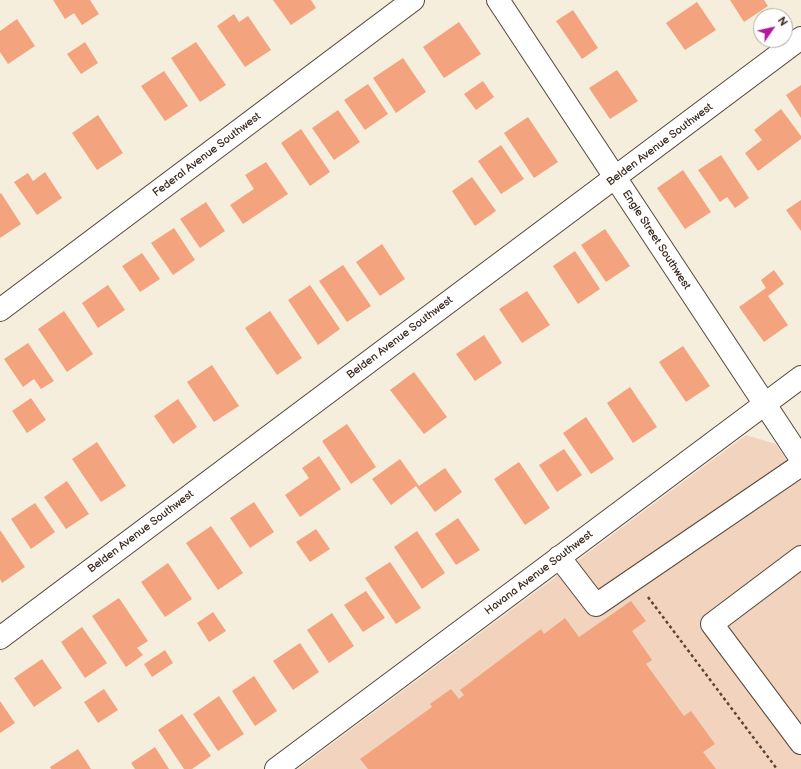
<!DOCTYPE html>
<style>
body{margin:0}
#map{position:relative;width:801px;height:769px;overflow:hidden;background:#f6eedc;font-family:"Balsamiq Sans",sans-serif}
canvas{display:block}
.north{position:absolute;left:753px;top:8px;width:40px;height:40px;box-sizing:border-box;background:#fff;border:1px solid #b1aaa5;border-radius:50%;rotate:56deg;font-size:11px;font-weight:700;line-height:16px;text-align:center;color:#3b2a1e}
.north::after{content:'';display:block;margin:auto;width:14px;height:18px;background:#b5179e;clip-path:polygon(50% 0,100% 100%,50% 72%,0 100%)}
</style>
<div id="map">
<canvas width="801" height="769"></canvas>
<div class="north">N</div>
</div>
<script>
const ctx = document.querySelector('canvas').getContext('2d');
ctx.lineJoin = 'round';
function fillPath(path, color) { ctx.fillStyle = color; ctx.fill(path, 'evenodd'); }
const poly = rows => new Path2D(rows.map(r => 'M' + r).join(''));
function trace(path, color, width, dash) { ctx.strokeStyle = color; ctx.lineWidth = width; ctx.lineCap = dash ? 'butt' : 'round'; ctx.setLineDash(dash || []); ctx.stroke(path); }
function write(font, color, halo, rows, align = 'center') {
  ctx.font = font + ' "Balsamiq Sans",sans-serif'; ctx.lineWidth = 3; ctx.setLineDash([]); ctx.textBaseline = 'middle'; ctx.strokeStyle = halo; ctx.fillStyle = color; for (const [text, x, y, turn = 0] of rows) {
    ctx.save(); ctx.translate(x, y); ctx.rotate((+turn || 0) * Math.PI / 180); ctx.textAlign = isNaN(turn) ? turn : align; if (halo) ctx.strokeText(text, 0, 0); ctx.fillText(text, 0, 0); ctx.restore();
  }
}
fillPath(poly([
 [746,435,776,444,801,481,801,769,298,769]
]), '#f2d4be');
fillPath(poly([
 [53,0,90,0,99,14,82,25,74,13,65,19],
 [273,0,311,0,316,8,291,25],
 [730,0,764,0,768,6,744,22],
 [697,2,716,30,685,50,666,23],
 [573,10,598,48,582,59,556,21],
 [234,14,239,22,248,16,271,50,245,67,217,26],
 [17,19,35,46,8,64,0,52,0,31],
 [459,22,481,54,444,78,423,47],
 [85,42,98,63,81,74,67,54],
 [196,42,226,85,200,102,171,58],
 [403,58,426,92,396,113,373,78],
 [617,70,638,101,610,119,589,88],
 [164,71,188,106,165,121,141,86],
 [483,81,494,97,476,110,464,94],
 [368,84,388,114,365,130,344,100],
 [801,85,801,118,786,95],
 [781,109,801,136,801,139,758,171,745,153,762,140,754,130],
 [338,110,360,142,334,160,312,128],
 [98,115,123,153,97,170,72,133],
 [528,117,558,162,534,178,504,133],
 [301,129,330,172,310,186,281,143],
 [501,145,524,179,501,194,478,161],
 [721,155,749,198,735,208,727,197,720,202,698,170],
 [266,162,288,194,243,224,230,205,254,189,245,175],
 [683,170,711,212,685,229,657,188],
 [45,172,62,198,37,215,14,182,28,173,33,181],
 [472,177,496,211,475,226,452,191],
 [1,193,21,224,0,238,0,194],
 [801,200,801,231,786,210],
 [206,202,225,231,200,248,180,219],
 [174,228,195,260,173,275,151,243],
 [605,229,630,266,606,282,581,245],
 [382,244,405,279,380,296,356,262],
 [575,251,600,289,578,304,553,266],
 [142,253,160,279,140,292,122,266],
 [343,265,371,306,347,322,319,281],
 [774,270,784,284,768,296,788,325,764,342,739,307,766,288,761,280],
 [108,285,125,310,98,328,82,303],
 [310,285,340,329,318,345,288,300],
 [527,291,550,325,522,343,499,309],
 [64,311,93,354,67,372,38,329],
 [270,311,302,358,277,375,245,328],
 [484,335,502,363,475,381,456,354],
 [28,343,54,381,41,389,34,379,23,387,4,359],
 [683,346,710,386,686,402,659,362],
 [212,365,239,406,214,422,187,382],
 [414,372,447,417,424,434,390,390],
 [630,387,657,427,633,443,607,403],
 [31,398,46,420,27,433,12,411],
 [178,399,197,427,173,444,154,416],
 [586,417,614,459,591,474,563,433],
 [347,424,376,467,351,484,322,441],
 [97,442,126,486,101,502,72,459],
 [564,449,582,475,557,492,539,465],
 [319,456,341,489,300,517,285,495,309,478,302,468],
 [400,459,419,486,445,468,462,492,435,512,416,486,391,505,372,479],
 [519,462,550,508,525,525,494,479],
 [67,481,89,514,66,529,44,497],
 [254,502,274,532,250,548,230,518],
 [35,503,55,532,31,549,11,519],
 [458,518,480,550,456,565,435,534],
 [211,526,243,573,218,590,186,543],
 [316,529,330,549,310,562,296,542],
 [0,530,25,567,2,583,0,579],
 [417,531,445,573,422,589,394,547],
 [390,562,421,608,396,624,365,578],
 [168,563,192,599,165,617,141,582],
 [366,591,385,618,363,632,344,605],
 [119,598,148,641,137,648,143,655,126,667,92,616],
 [631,601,646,621,632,631,652,660,646,664,684,716,691,711,715,744,703,752,716,769,368,769,360,759,432,707,430,704,451,689,459,699,464,695,460,690,541,629,544,634,565,618,579,637],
 [213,612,226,631,209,642,197,623],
 [332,613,354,646,329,663,307,630],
 [82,627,107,663,85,678,61,642],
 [300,643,319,672,293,690,273,661],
 [165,650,173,663,152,677,144,664],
 [42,659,62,688,34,707,14,678],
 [254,676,277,711,255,726,232,691],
 [104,689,118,710,98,723,84,702],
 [219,696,244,734,218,751,193,714],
 [0,701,15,723,0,733],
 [182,714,211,756,192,769,184,769,158,730],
 [155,747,169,769,135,769,131,763],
 [78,749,91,769,51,769,50,767]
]), '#f4a37f');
const minor = poly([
 [498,0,801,459],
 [0,310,413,0],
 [559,557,596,605,801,465],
 [801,557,712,624,801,743],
 [0,638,801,38],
 [276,769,801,377]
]);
trace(minor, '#57473a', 24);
trace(poly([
 [648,597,777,769]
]), '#57473a', 2.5, [3, 3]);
trace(minor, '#fff', 22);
write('11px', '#3b2a1e', '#fff', [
 ["Belden Avenue Southwest",660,145,-37],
 ["Federal Avenue Southwest",207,155,-37],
 ["Engle Street Southwest",656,240,57],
 ["Belden Avenue Southwest",400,338,-37],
 ["Belden Avenue Southwest",141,532,-37],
 ["Havana Avenue Southwest",539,573,-37]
]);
</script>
